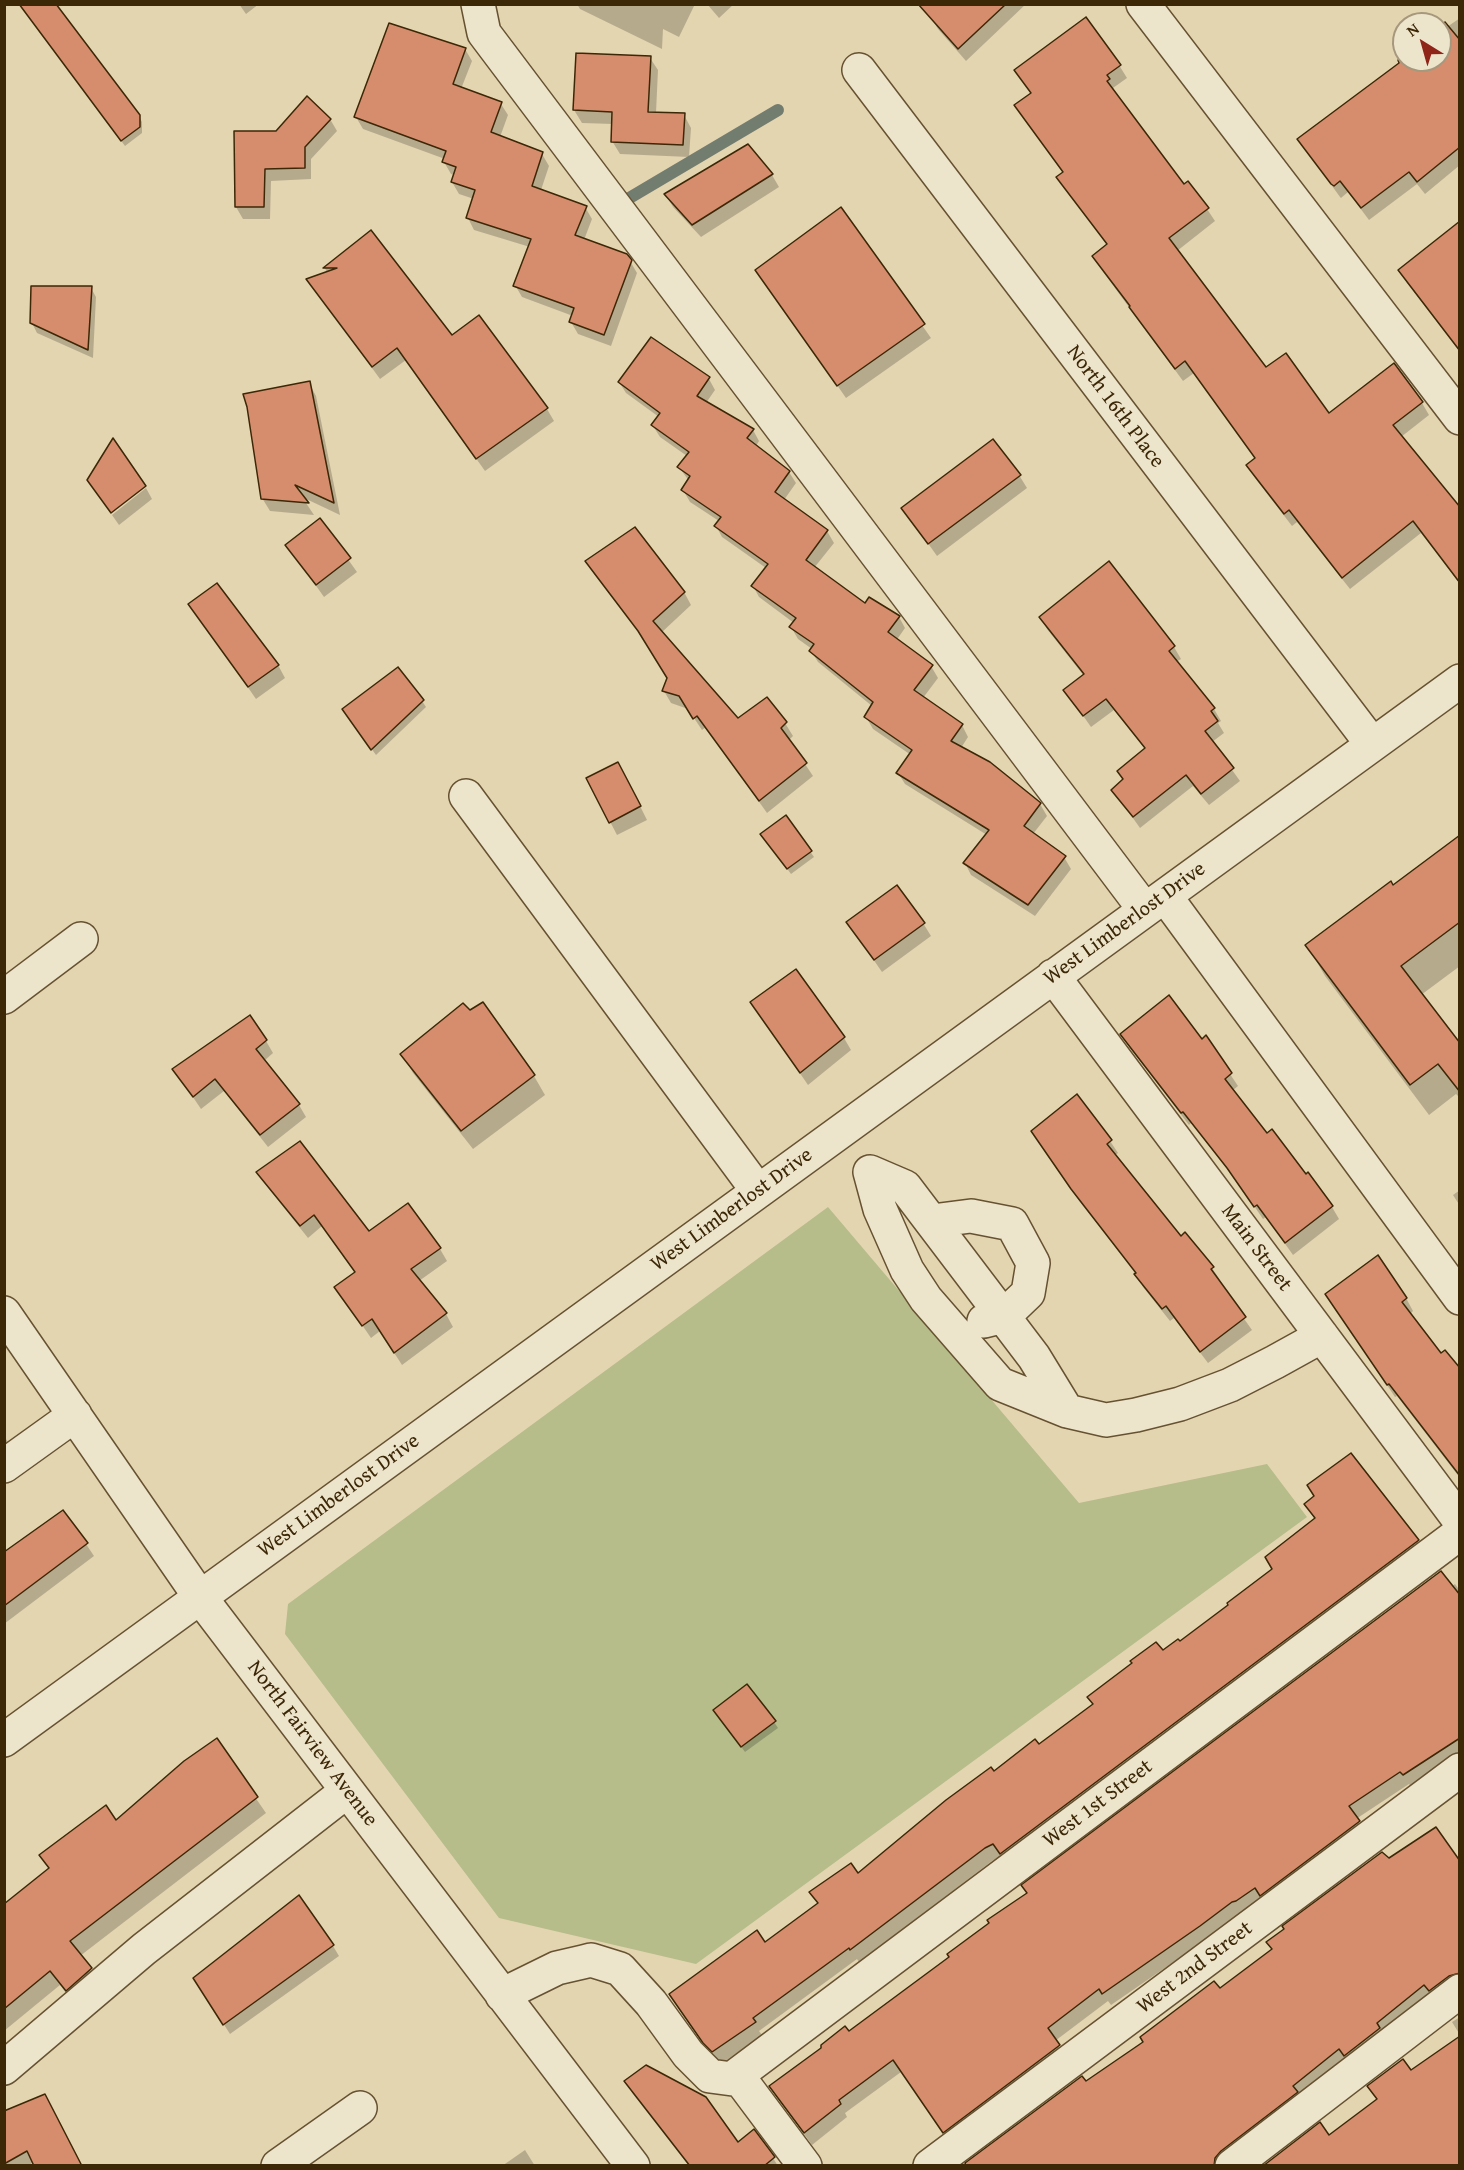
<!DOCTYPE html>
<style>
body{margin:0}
#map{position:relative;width:1464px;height:2170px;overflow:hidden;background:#e4d5b1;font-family:"Gentium Book Plus",serif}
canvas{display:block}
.frame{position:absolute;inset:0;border:6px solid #3c2706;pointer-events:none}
.north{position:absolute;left:1392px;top:12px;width:60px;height:60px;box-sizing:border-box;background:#ede4cc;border:2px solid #a6987d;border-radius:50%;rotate:323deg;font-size:16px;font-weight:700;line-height:24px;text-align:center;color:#3c2706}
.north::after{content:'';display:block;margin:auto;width:21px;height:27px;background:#8f2418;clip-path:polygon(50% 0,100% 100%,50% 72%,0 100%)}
</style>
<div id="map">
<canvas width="1464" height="2170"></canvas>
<div class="frame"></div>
<div class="north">N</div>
</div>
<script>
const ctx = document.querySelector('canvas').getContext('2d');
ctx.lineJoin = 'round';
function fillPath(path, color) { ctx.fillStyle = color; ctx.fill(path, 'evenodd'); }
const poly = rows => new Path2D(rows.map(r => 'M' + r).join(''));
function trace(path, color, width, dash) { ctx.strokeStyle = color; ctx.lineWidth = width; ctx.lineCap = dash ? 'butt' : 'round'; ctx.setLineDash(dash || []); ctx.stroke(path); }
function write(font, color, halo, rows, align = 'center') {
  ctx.font = font + ' "Gentium Book Plus",serif'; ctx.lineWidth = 4.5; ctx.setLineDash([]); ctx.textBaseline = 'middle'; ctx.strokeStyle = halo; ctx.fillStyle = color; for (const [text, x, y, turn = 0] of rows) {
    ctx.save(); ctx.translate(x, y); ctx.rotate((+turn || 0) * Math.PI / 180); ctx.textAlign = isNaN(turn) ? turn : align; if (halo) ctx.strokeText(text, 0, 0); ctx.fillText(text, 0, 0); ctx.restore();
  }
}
fillPath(poly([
 [828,1207,1079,1503,1267,1464,1307,1517,696,1964,499,1918,285,1634,288,1604]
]), '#b6bd8a');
fillPath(poly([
 [20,4,139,116,142,122,142,133,125,146],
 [239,4,259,4,246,14],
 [577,4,695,4,679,37,663,29,662,49,580,9],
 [707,4,734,4,719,18],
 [942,4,1026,4,966,61,938,29,930,16],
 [1460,18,1460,165,1425,194,1417,184,1369,220,1348,192,1341,198,1340,197,1299,140,1400,64,1404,57,1404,60,1440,60,1440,28,1447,27],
 [465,49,472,61,461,89,501,104,508,115,500,137,542,154,549,166,541,190,585,207,592,219,584,240,630,261,637,273,611,346,578,334,571,322,573,316,522,297,515,285,530,247,474,230,468,218,474,199,459,194,452,182,454,175,451,174,444,162,445,159,363,129,356,117],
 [578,55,650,58,658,70,656,113,684,115,691,128,689,157,620,154,612,141,613,124,582,123,574,110],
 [1119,65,1127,78,1113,88,1116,93,1184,187,1207,209,1215,221,1177,251,1266,369,1329,415,1422,403,1429,415,1401,437,1460,509,1460,584,1421,533,1350,589,1297,522,1292,526,1255,478,1248,466,1256,459,1194,373,1183,381,1101,269,1094,257,1108,246,1066,190,1058,177,1063,173,1016,106,1032,95,1016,70],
 [330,119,337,131,311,159,311,179,271,181,270,219,243,219,236,207,276,132],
 [748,146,772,175,779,187,701,237,673,207,666,195],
 [840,209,931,338,846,398,757,270],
 [1460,223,1460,352,1407,283,1400,270],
 [371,232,452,337,547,409,554,421,485,471,406,360,380,379,308,280,327,273,325,268],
 [91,288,96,297,93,358,37,333,32,323],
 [709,379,715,390,706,403,753,430,759,441,756,446,789,472,796,483,784,500,827,531,834,543,814,568,865,605,899,617,905,628,896,641,931,666,938,678,923,698,962,725,968,737,961,748,1040,804,1047,816,1033,834,1064,857,1071,869,1035,916,971,875,965,863,987,835,905,784,898,773,911,755,873,729,866,717,872,706,818,662,811,651,812,649,798,639,791,627,794,623,759,597,753,586,766,568,722,537,716,526,719,521,690,502,683,490,689,481,679,467,687,456,660,437,653,426,659,417,626,393,619,382],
 [309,383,316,396,340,515,302,497,314,515,270,511,262,498],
 [1019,475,1027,488,937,556,903,508],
 [146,488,152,499,119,525,112,515],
 [320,520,357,572,324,597,287,545],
 [587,562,684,592,691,605,661,633,737,720,785,723,793,736,789,740,813,776,767,813,706,727,702,730,688,709,671,703,664,691,669,679,648,644,594,574],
 [190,604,278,665,285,678,256,699],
 [1041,617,1174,647,1181,659,1176,662,1214,709,1221,721,1218,723,1224,733,1212,742,1240,781,1209,805,1193,786,1140,828,1113,790,1124,780,1146,750,1114,710,1091,727,1065,690,1084,676,1047,629],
 [422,701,426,707,376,755,347,715],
 [625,776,647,820,617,835,588,779],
 [786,817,814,857,791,874,766,840],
 [1460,837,1460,966,1421,995,1460,1046,1460,1098,1456,1094,1429,1115,1325,976,1307,945,1393,887],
 [848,923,923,923,931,936,882,972],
 [482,1004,534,1076,545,1095,473,1149,413,1073,402,1054],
 [760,1015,844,1038,851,1050,808,1085],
 [1122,1034,1202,1041,1206,1038,1238,1086,1232,1091,1266,1135,1332,1207,1339,1219,1293,1255,1266,1217,1263,1219,1237,1181,1191,1123,1189,1125,1129,1047],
 [266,1041,273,1053,264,1061,299,1105,306,1117,268,1147,224,1091,201,1109,174,1069],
 [1110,1141,1118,1153,1114,1156,1181,1238,1212,1268,1220,1280,1218,1282,1252,1330,1208,1363,1174,1318,1170,1321,1143,1287,1137,1274,1080,1202,1040,1144],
 [258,1173,369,1233,440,1249,447,1261,419,1281,446,1314,453,1327,402,1365,380,1331,371,1338,336,1287,355,1273,322,1226,308,1238,266,1185],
 [1460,1190,1460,1206,1453,1195],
 [1327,1295,1406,1298,1413,1311,1410,1314,1441,1355,1460,1370,1460,1478,1397,1396,1395,1397],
 [4,1436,13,1450,4,1455],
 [1351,1455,1418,1541,1425,1554,1008,1866,1001,1856,992,1861,859,1962,857,1959,759,2031,762,2035,721,2064,713,2056,678,2007,819,1904,811,1892,858,1875,993,1773,1038,1746,1162,1652,1180,1644,1274,1569,1315,1520,1306,1504,1315,1497],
 [86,1544,94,1556,4,1624,4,1554],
 [1455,1584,1460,1591,1460,1758,1411,1787,1409,1784,1356,1819,1366,1835,1244,1913,1239,1914,1207,1939,1111,2005,1108,2001,1055,2041,1066,2059,952,2144,901,2072,845,2113,847,2117,812,2145,779,2099,849,2033],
 [715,1711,774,1722,778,1728,745,1752],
 [216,1741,266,1813,80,1956,100,1984,75,2005,60,1985,4,2031,4,1906,50,1870,41,1855,116,1822],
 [1389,1860,1460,1864,1460,1987,1226,2166,968,2166,1219,1990],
 [333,1946,339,1956,230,2034,201,1989],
 [1460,2017,1460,2035,1452,2022],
 [626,2082,738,2145,773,2158,778,2166,689,2166,633,2094],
 [4,2113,34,2162,27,2166,4,2166],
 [525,2150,535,2166,502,2166]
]), '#0003');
trace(poly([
 [626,200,778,110]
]), '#737d6f', 12);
const building = poly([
 [19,4,56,4,140,115,140,127,121,141,19,4],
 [918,4,1006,4,958,49,918,4],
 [1086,17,1121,65,1107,75,1110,79,1107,81,1184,184,1188,181,1209,208,1169,238,1266,367,1286,353,1329,413,1394,363,1423,402,1393,425,1460,507,1460,583,1413,521,1342,578,1289,510,1284,514,1246,465,1255,458,1185,361,1175,369,1129,307,1130,306,1092,256,1107,244,1056,177,1063,172,1014,105,1031,93,1014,70,1086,17],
 [1445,22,1460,40,1460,147,1417,182,1409,172,1361,208,1340,181,1334,186,1331,184,1297,139,1399,63,1398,60,1404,55,1404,60,1440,60,1440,26,1445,22],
 [389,23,466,48,453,84,502,102,491,132,543,152,532,186,587,206,575,235,627,254,632,260,604,335,569,322,574,308,513,286,531,239,466,218,475,190,451,182,456,167,442,162,446,151,354,117,389,23],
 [576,53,651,56,648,112,685,113,683,145,611,142,612,112,573,110,576,53],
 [307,96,331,119,305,147,305,168,265,169,264,207,235,207,234,131,276,131,307,96],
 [748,144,773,174,692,225,664,194,748,144],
 [841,207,925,324,837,386,755,270,841,207],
 [1460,221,1460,351,1398,270,1460,221],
 [371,230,452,335,479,315,548,408,476,459,397,348,372,367,306,279,337,268,323,268,371,230],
 [31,286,92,286,88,350,30,323,31,286],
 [651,337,710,377,697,396,754,429,747,438,790,471,775,492,828,530,806,560,865,603,869,597,900,616,888,632,933,665,914,690,963,724,951,741,990,762,1041,803,1024,826,1066,856,1028,905,963,863,989,830,896,773,912,750,864,717,873,702,809,651,814,644,789,627,796,618,751,586,768,564,714,526,721,517,681,490,690,476,677,467,689,452,651,425,660,413,618,382,651,337],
 [310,381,334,503,295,485,309,503,261,499,247,407,243,394,310,381],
 [113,438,146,486,111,513,87,480,113,438],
 [993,439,1021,475,928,544,901,508,993,439],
 [320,518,351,558,316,585,285,545,320,518],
 [635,527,685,592,653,621,738,718,767,697,787,722,781,728,807,763,759,801,697,716,693,719,679,696,662,691,667,678,638,631,585,561,635,527],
 [1109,561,1175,646,1169,651,1215,708,1211,711,1218,721,1205,731,1234,768,1201,794,1186,775,1133,817,1111,790,1123,779,1117,771,1145,748,1106,699,1083,716,1063,690,1084,674,1039,617,1109,561],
 [217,583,279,665,248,687,188,604,217,583],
 [398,667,424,700,371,750,342,709,398,667],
 [618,762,641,806,609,823,586,778,618,762],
 [786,815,812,851,787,869,760,834,786,815],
 [1460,835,1460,922,1401,966,1460,1043,1460,1092,1438,1064,1410,1085,1305,945,1391,881,1393,885,1460,835],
 [897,885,925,923,874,960,846,922,897,885],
 [796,969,845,1037,800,1073,750,1002,796,969],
 [1169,995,1202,1039,1206,1035,1232,1073,1225,1079,1267,1133,1272,1129,1306,1174,1308,1172,1333,1206,1285,1243,1257,1205,1254,1207,1227,1168,1183,1112,1181,1113,1120,1034,1169,995],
 [483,1002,535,1075,461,1131,400,1054,463,1003,470,1010,483,1002],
 [250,1015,267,1040,256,1049,300,1104,260,1135,215,1079,193,1097,172,1069,250,1015],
 [1077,1094,1112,1140,1107,1144,1181,1236,1185,1232,1214,1267,1211,1269,1246,1317,1200,1352,1166,1306,1162,1309,1134,1274,1136,1273,1071,1189,1031,1131,1077,1094],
 [300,1141,369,1231,408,1203,441,1248,411,1269,447,1313,394,1353,372,1319,362,1326,334,1287,355,1272,314,1215,300,1226,256,1172,300,1141],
 [1378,1255,1407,1298,1402,1302,1441,1353,1445,1350,1460,1368,1460,1476,1389,1384,1387,1385,1325,1294,1378,1255],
 [1351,1453,1419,1540,1000,1854,993,1844,985,1848,850,1950,849,1948,753,2018,756,2022,712,2052,703,2043,669,1994,757,1930,765,1942,818,1903,809,1892,851,1863,858,1873,946,1800,991,1767,994,1771,1035,1739,1039,1744,1093,1704,1087,1697,1132,1663,1130,1661,1156,1642,1163,1650,1178,1639,1180,1641,1228,1605,1227,1603,1272,1569,1265,1557,1315,1518,1304,1504,1314,1496,1307,1485,1351,1453],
 [63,1510,88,1543,4,1606,4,1552,63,1510],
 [1441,1571,1460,1595,1460,1738,1403,1775,1400,1772,1349,1806,1360,1821,1260,1896,1255,1888,1236,1901,1232,1902,1200,1926,1102,1994,1099,1989,1048,2028,1060,2045,943,2133,893,2060,839,2100,841,2104,804,2133,769,2086,821,2048,821,2045,845,2026,849,2031,949,1957,947,1954,989,1923,987,1920,1027,1893,1021,1885,1441,1571],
 [747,1684,776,1721,741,1747,713,1710,747,1684],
 [217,1738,258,1797,70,1941,92,1968,66,1991,50,1971,4,2009,4,1904,49,1868,39,1855,106,1805,116,1820,184,1761,217,1738],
 [1436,1827,1460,1861,1460,1973,1449,1976,1429,1991,1424,1985,1377,2023,1380,2028,1344,2056,1339,2049,1293,2086,1298,2092,1221,2151,1215,2158,1214,2166,966,2166,965,2163,1082,2076,1086,2081,1143,2042,1140,2037,1214,1981,1220,1988,1272,1949,1266,1942,1284,1929,1282,1926,1382,1852,1389,1858,1436,1827],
 [299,1895,334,1945,223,2025,193,1978,299,1895],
 [1460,2036,1460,2166,1263,2166,1320,2122,1329,2135,1377,2099,1367,2086,1403,2059,1411,2070,1460,2036],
 [646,2065,706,2097,738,2142,754,2129,775,2157,764,2166,690,2166,624,2081,646,2065],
 [45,2094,82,2166,34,2166,27,2151,4,2164,4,2111,45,2094]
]);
fillPath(building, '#d58d6e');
trace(building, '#3c2706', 1.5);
const minor = poly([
 [478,4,484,33,1145,910],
 [1143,4,1460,418],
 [859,70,1372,744],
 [466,796,758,1191],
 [1165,896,1460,1298],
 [1053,976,1460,1521],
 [4,997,81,939],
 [932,1221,971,1216,1012,1224,1033,1263,1028,1293,1004,1316,984,1321],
 [4,1313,200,1597,633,2166],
 [1067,1411,1034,1357,905,1187,870,1172,880,1209,907,1270,926,1299,1000,1384,1067,1411,1106,1420,1136,1415,1180,1404,1230,1385,1275,1362,1322,1336],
 [4,1466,75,1415],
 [4,1740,1460,681],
 [502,1995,557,1968,583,1962,591,1960,620,1969,651,2003,688,2054,710,2076,740,2080],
 [4,2068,144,1949,347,1791],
 [278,2166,360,2108],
 [805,2166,737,2075,1460,1533],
 [930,2166,1460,1770],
 [1232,2166,1460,1991]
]);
trace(minor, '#665231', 36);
trace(minor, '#ede4cc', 33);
write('21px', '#3c2706', '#ede4cc', [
 ["North 16th Place",1115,407,53],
 ["West Limberlost Drive",1125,924,-36],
 ["West Limberlost Drive",732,1210,-36],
 ["Main Street",1256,1248,53],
 ["West Limberlost Drive",339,1496,-36],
 ["North Fairview Avenue",312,1744,53],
 ["West 1st Street",1098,1804,-37],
 ["West 2nd Street",1195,1968,-37]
]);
</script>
